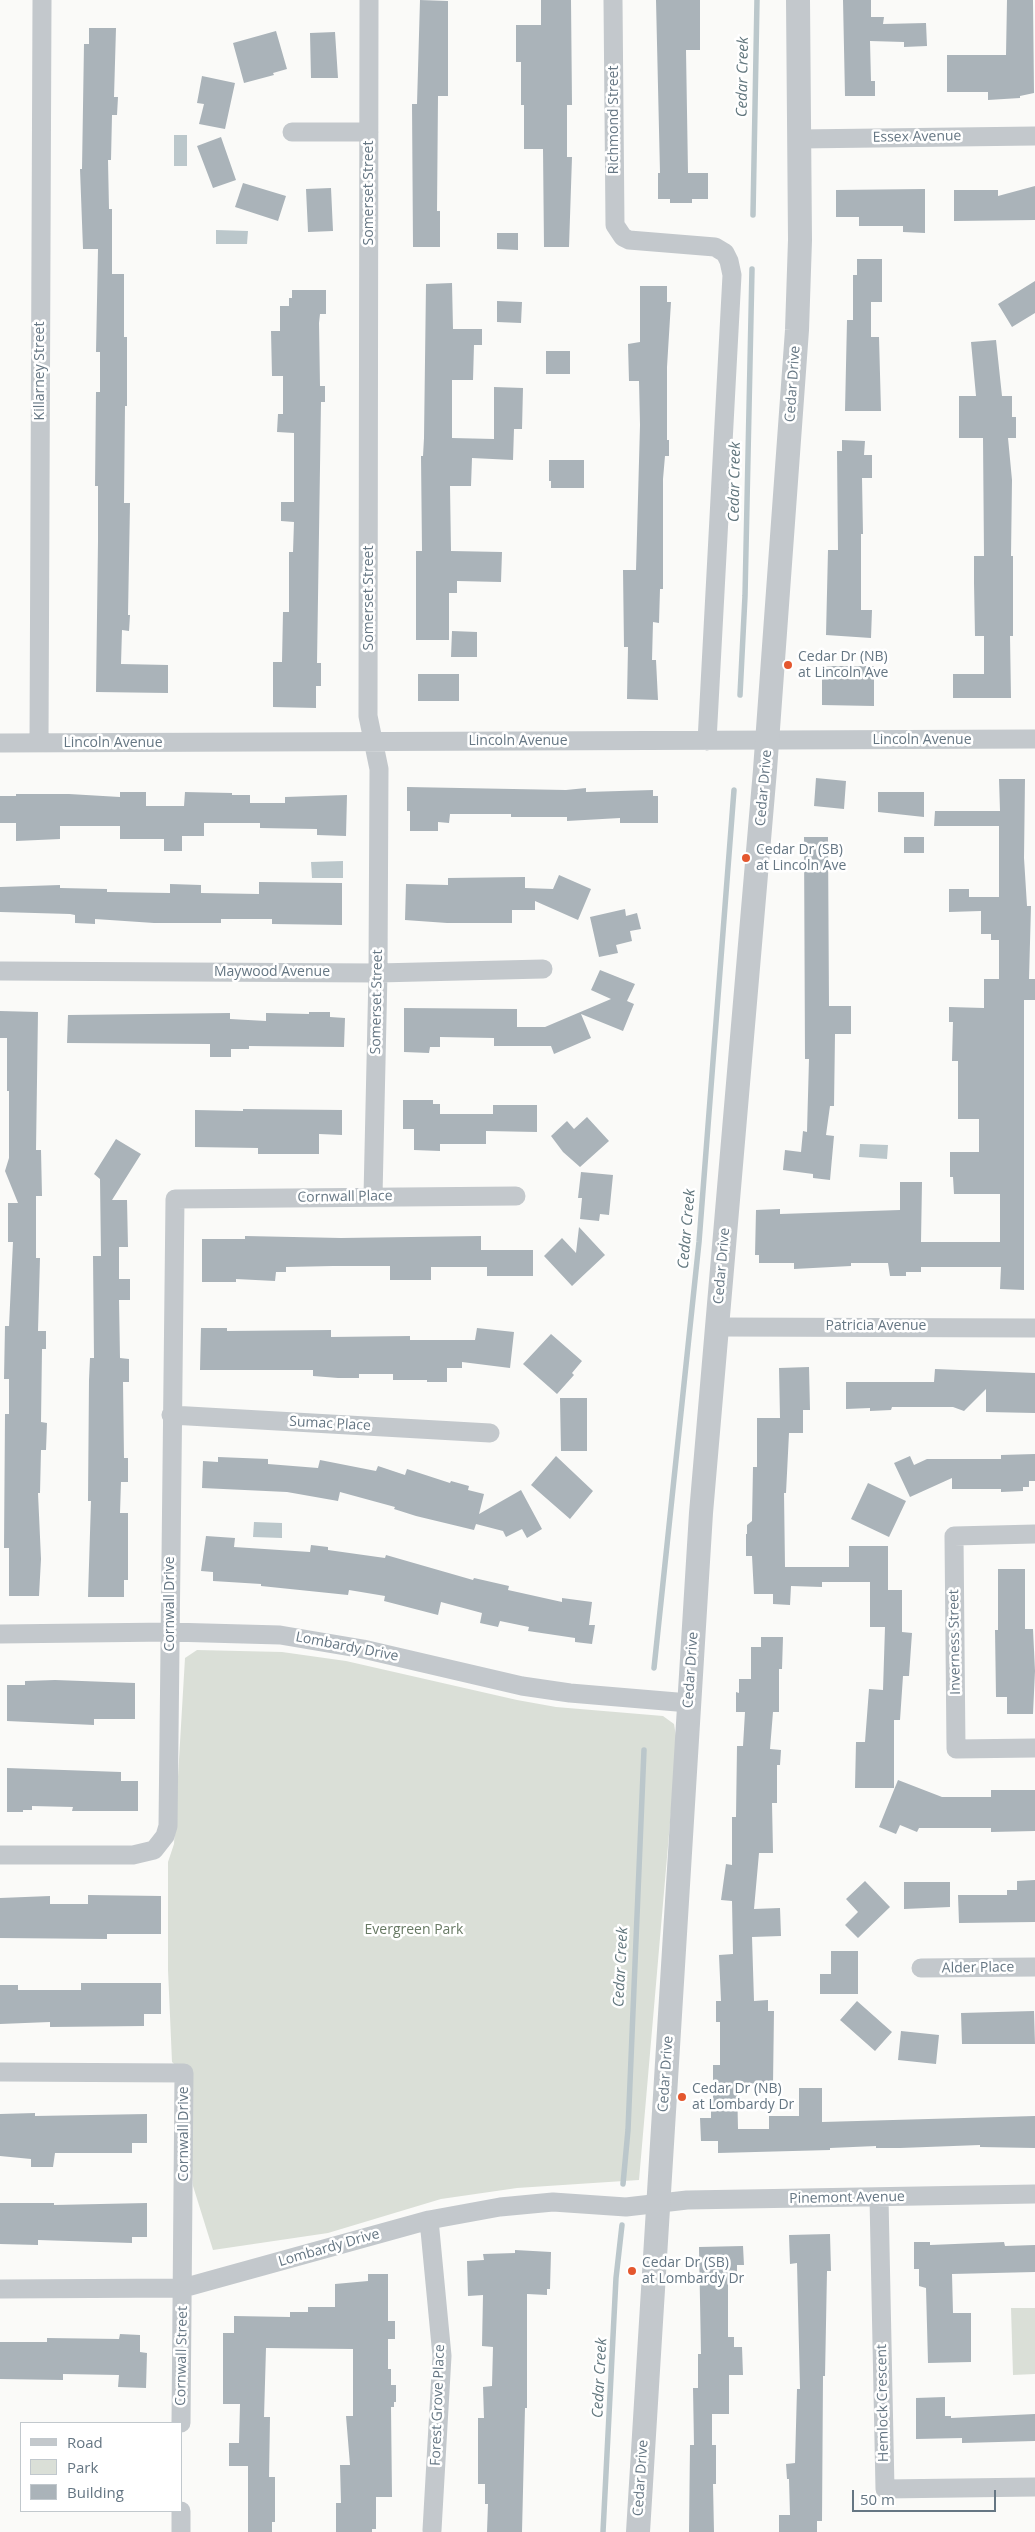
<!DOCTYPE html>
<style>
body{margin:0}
#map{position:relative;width:1035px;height:2532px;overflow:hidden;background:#fafaf8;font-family:"Open Sans",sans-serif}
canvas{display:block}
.legend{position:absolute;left:20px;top:2422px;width:162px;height:90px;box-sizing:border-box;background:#fff;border:1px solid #c1c8cd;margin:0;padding:6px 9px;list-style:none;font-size:15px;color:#657683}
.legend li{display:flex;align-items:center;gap:10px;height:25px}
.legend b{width:25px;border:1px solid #c1c8cd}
.scale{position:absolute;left:852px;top:2490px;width:144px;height:22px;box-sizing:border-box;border:2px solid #657683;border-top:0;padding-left:6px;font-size:15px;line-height:18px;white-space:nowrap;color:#657683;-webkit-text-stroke:4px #fff;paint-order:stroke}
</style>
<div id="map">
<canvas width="1035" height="2532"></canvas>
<ul class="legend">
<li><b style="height:6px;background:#c3c8cc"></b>Road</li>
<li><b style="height:14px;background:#dadfd7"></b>Park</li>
<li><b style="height:14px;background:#aab3b9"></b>Building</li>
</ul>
<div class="scale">50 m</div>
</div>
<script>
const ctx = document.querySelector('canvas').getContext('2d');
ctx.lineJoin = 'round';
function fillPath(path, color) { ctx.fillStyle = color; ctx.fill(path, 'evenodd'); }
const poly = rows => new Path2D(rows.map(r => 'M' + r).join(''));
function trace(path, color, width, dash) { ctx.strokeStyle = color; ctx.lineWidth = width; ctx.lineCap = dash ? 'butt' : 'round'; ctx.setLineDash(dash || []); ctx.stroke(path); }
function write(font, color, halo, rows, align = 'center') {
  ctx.font = font + ' "Open Sans",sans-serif'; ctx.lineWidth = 5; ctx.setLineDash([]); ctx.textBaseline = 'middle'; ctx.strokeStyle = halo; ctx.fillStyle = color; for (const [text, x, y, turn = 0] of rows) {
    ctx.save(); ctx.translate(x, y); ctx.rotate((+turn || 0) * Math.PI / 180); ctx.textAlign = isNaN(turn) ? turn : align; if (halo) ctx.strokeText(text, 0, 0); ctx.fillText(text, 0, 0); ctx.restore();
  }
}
fillPath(poly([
 [197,1650,282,1652,346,1661,517,1700,556,1707,663,1716,674,1724,677,1742,639,2180,517,2188,441,2199,328,2233,213,2250,193,2186,184,2073,172,2062,168,1970,168,1862,174,1844,185,1658],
 [1011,2308,1035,2308,1035,2374,1013,2375]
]), '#dadfd7');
fillPath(poly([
 [174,135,187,135,187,166,174,166],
 [216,230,248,231,247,244,216,244],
 [343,861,343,878,312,878,311,862],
 [860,1144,888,1145,887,1159,859,1157],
 [254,1522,282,1523,282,1538,253,1537]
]), '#bbc7cb');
trace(poly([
 [753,215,757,0],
 [740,695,745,596,752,269],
 [654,1668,699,1242,734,790],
 [623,2184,628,2130,644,1750],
 [603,2532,616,2278,622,2225]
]), '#bbc7cb', 5.5);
fillPath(poly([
 [420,0,448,1,448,96,438,96,437,211,440,211,440,247,413,247,412,104,417,104],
 [541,0,571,0,572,105,567,105,567,157,572,157,569,247,544,247,543,149,524,149,524,105,521,105,521,62,516,62,516,25,541,25],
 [656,0,700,0,700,50,686,50,688,173,708,173,708,199,692,199,692,203,670,203,670,199,658,199,658,173,660,173],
 [843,0,871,0,871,17,884,17,883,24,926,23,927,46,904,47,904,42,870,41,871,81,875,81,875,96,845,96],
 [1007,0,1033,0,1034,93,1020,96,1020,98,988,100,988,92,947,92,947,55,1006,55],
 [89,28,116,28,114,97,118,97,117,115,112,115,111,160,108,160,109,209,112,209,112,274,124,274,124,337,127,337,127,406,125,406,124,503,130,503,128,615,130,615,129,631,122,630,121,664,168,665,168,693,96,692,98,541,98,486,95,486,96,392,100,392,100,352,96,352,98,249,83,249,80,169,82,169,84,44,89,44],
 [276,31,287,69,273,73,274,75,244,83,233,43],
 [335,32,338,78,311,78,310,33],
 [202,76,235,83,225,129,199,124,204,104,197,103],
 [221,137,236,180,213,188,197,146],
 [243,183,286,196,278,221,235,207],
 [1035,186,1035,220,954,221,954,190,998,190,998,196],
 [331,188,333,231,308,232,306,189],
 [925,189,925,233,903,232,903,226,859,226,859,217,836,217,836,190],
 [497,233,518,233,518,250,497,249],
 [857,259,882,259,882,302,871,302,871,337,879,337,881,411,845,411,847,320,853,320,853,275,857,275],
 [1035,281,1035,313,1012,327,998,304],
 [452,283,453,329,482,329,482,345,474,345,473,380,452,380,452,438,494,439,494,387,523,388,522,429,514,429,513,460,472,458,471,486,450,486,451,551,502,552,501,582,457,581,457,593,449,593,449,640,416,640,416,551,422,551,421,456,423,456,424,438,426,284],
 [640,286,667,286,667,302,671,302,667,367,667,440,669,440,669,456,665,456,663,479,663,589,660,589,659,623,653,622,652,660,656,660,658,700,627,699,628,647,624,647,623,570,636,570,640,425,639,381,629,381,628,344,640,342],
 [292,290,326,290,326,314,320,314,319,323,320,386,325,386,325,402,321,402,317,663,321,663,321,686,316,686,316,708,273,707,273,662,282,662,283,612,289,612,289,552,293,552,294,522,281,521,281,502,294,502,294,433,277,432,278,414,283,414,283,376,272,376,271,331,280,331,280,306,289,306,289,298,292,298],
 [497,301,522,302,521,323,497,322],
 [996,340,1002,396,1012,396,1012,417,1016,417,1016,438,1008,438,1012,480,1011,556,1013,556,1013,636,1010,636,1011,698,953,698,953,674,984,674,984,636,975,636,974,583,974,556,984,556,983,438,959,438,959,396,976,396,971,342],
 [546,351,570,351,570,374,546,374],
 [842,440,865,441,864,455,872,455,872,478,862,478,863,534,861,534,861,610,872,610,871,638,826,635,828,550,838,550,837,451,842,451],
 [549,460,584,460,584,488,551,488,551,481,549,481],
 [452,631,477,632,477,657,451,657],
 [822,666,874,666,874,706,822,705],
 [418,674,459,674,459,701,418,701],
 [816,778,846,781,844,809,814,806],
 [999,779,1025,779,1024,858,1027,906,1031,906,1029,979,1035,979,1035,1000,1024,1000,1024,1290,1000,1289,1001,1267,921,1267,921,1272,906,1272,906,1276,890,1276,888,1263,851,1263,851,1266,794,1269,794,1263,759,1263,759,1255,755,1255,756,1210,780,1209,780,1214,900,1210,900,1182,922,1182,921,1242,1000,1242,1000,1194,954,1194,953,1177,950,1177,950,1152,979,1152,979,1119,958,1119,958,1061,952,1061,953,1022,949,1022,949,1007,984,1008,984,979,999,979,999,940,991,940,991,934,981,934,981,911,949,912,949,889,969,889,969,897,999,897,999,826,934,826,935,811,1000,811],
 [407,787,566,790,586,788,586,792,653,790,653,796,658,796,658,823,620,823,620,818,567,821,567,817,511,817,511,814,450,814,449,823,438,822,438,831,410,831,410,811,407,811],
 [120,792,146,792,146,806,184,806,185,792,232,793,232,795,250,795,250,803,285,803,285,797,347,795,346,836,317,835,317,829,260,828,260,823,204,823,204,836,182,836,182,851,164,851,164,839,120,839,120,826,60,826,60,839,16,841,16,823,0,823,0,796,16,796,16,794,69,794,120,797],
 [878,792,924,792,924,817,878,812],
 [804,837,828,837,829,1006,851,1006,851,1034,835,1034,834,1106,830,1106,826,1135,834,1136,830,1180,813,1178,813,1174,783,1170,785,1150,801,1152,803,1131,807,1132,809,1059,805,1059],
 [904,837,924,837,924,853,904,853],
 [559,875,591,889,578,920,535,901,535,910,512,910,512,923,447,923,405,920,406,884,448,885,448,878,525,877,525,888,553,889],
 [259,882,342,883,342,925,272,924,272,919,221,919,221,923,154,923,95,919,95,924,75,923,75,915,70,914,0,912,0,887,60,885,60,888,107,889,107,892,170,893,170,884,201,885,201,893,259,894],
 [625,909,626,916,637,913,641,929,630,931,632,941,616,945,618,953,599,957,590,917],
 [600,970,635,984,627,1001,634,1004,623,1031,581,1014,591,1038,554,1054,551,1046,494,1046,494,1038,440,1037,440,1047,430,1047,429,1053,404,1052,404,1008,517,1009,517,1027,545,1027,611,999,591,990],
 [0,1011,38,1012,36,1150,41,1150,42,1196,36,1196,36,1258,40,1258,38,1331,46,1331,46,1349,42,1349,41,1422,47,1423,46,1450,41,1450,40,1493,38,1493,41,1559,39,1596,9,1596,9,1548,4,1548,5,1414,9,1414,9,1379,4,1379,5,1326,9,1326,13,1242,8,1242,8,1203,18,1203,5,1171,9,1158,9,1091,7,1091,7,1038,0,1038],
 [309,1012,330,1012,330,1017,345,1018,344,1047,249,1046,249,1049,231,1049,231,1057,210,1057,210,1044,67,1043,68,1015,230,1013,230,1019,266,1021,266,1013,309,1014],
 [403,1100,433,1100,433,1104,440,1104,440,1114,493,1114,493,1105,537,1105,537,1132,486,1131,486,1144,440,1144,440,1151,414,1150,414,1129,403,1129],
 [243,1109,342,1110,342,1135,319,1134,319,1154,258,1154,258,1148,195,1147,195,1110,243,1111],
 [587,1117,609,1141,580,1167,563,1152,551,1136,567,1121,574,1129],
 [116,1139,141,1154,112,1200,127,1200,128,1247,119,1247,119,1279,130,1279,130,1300,119,1300,120,1358,129,1359,129,1382,123,1382,124,1458,128,1458,128,1482,121,1482,120,1513,128,1513,128,1580,124,1580,124,1597,88,1597,91,1501,88,1501,89,1380,90,1358,94,1358,93,1256,101,1256,100,1179,94,1174],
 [581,1172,613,1175,609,1215,600,1214,599,1221,580,1219,582,1198,578,1198],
 [579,1227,605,1255,572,1286,544,1256,562,1238,576,1253],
 [245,1236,341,1238,481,1236,481,1250,533,1250,533,1276,487,1276,487,1267,431,1267,431,1280,390,1280,390,1266,333,1266,286,1267,286,1272,276,1272,275,1281,236,1279,236,1282,202,1282,202,1239,245,1239],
 [201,1328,227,1328,227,1331,331,1330,331,1337,410,1336,410,1340,475,1340,477,1328,514,1332,510,1368,462,1362,462,1368,447,1368,447,1382,427,1382,427,1380,393,1380,393,1374,359,1374,359,1378,338,1378,313,1376,313,1370,200,1370],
 [551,1334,582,1361,572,1373,574,1375,557,1394,523,1364],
 [809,1367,810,1410,803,1410,803,1433,789,1433,786,1493,784,1493,785,1567,849,1567,849,1546,888,1546,888,1590,902,1590,902,1632,912,1633,909,1676,903,1676,900,1720,894,1720,894,1788,855,1788,856,1742,865,1742,869,1689,883,1690,885,1627,870,1627,870,1582,822,1582,822,1587,791,1586,790,1605,773,1604,773,1594,754,1594,752,1556,746,1556,746,1534,747,1534,747,1525,752,1521,753,1467,757,1467,757,1418,780,1418,779,1368],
 [935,1369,1035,1373,1035,1413,986,1412,986,1389,964,1411,953,1407,892,1407,891,1410,870,1411,870,1408,846,1409,846,1382,934,1382],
 [560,1398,587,1398,587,1451,561,1451],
 [1035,1454,1035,1481,1029,1481,1029,1487,1023,1487,1023,1491,1001,1492,1001,1489,952,1489,952,1478,910,1497,894,1463,910,1456,914,1465,927,1459,1001,1459,1001,1455],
 [556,1456,593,1491,570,1519,531,1485],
 [218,1457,268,1459,268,1464,318,1468,320,1460,376,1471,378,1466,405,1475,407,1469,450,1483,451,1481,469,1486,468,1490,484,1494,479,1514,521,1490,542,1529,527,1538,522,1529,506,1537,503,1531,476,1524,474,1530,416,1516,394,1509,395,1507,340,1492,338,1501,287,1492,202,1488,203,1461,218,1462],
 [868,1483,906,1501,889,1537,851,1519],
 [206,1536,235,1538,234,1547,310,1552,311,1545,328,1547,328,1550,385,1558,386,1555,473,1580,474,1578,509,1586,508,1590,562,1602,562,1598,592,1602,589,1625,595,1625,592,1644,575,1642,575,1638,528,1631,529,1627,500,1621,498,1627,480,1623,482,1613,441,1602,438,1615,384,1601,385,1596,349,1590,348,1595,261,1586,261,1584,213,1581,213,1572,201,1571],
 [998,1569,1025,1569,1025,1629,1033,1629,1035,1671,1033,1714,1007,1714,1007,1697,996,1697,995,1630,998,1630],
 [761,1637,783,1637,782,1669,779,1669,779,1712,773,1712,770,1749,781,1750,780,1765,777,1765,777,1803,772,1803,773,1853,759,1853,754,1909,780,1908,781,1936,752,1937,754,2001,768,2000,768,2011,774,2011,773,2084,737,2083,738,2129,769,2129,769,2116,799,2116,799,2088,822,2088,822,2122,1035,2116,1035,2148,980,2147,980,2145,900,2148,876,2148,876,2146,830,2148,830,2150,718,2153,718,2141,701,2141,700,2118,711,2118,711,2108,713,2108,713,2065,720,2065,720,2022,716,2022,716,2001,721,2001,719,1955,733,1954,732,1901,721,1900,726,1864,732,1865,732,1817,736,1817,737,1746,743,1746,745,1712,736,1712,736,1692,739,1693,739,1679,751,1679,751,1647,761,1647],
 [55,1680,135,1683,135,1719,94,1719,94,1725,7,1721,7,1685,25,1685,25,1681],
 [7,1768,121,1772,121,1781,138,1781,138,1811,72,1811,73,1807,32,1806,32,1810,23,1810,23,1812,7,1812],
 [898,1780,942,1797,991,1797,991,1790,1035,1790,1035,1831,991,1832,991,1828,919,1828,917,1832,900,1825,896,1834,879,1827],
 [1035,1880,1035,1922,959,1923,958,1895,1007,1895,1007,1890,1017,1890,1017,1881],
 [865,1881,890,1907,858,1938,845,1925,858,1912,846,1899],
 [904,1882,950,1882,950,1907,904,1909],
 [88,1895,161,1896,161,1934,107,1934,107,1939,0,1938,0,1898,50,1896,50,1904,88,1904],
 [831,1951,858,1951,858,1994,820,1994,820,1974,831,1974],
 [81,1983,161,1983,161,2014,144,2014,144,2026,50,2027,50,2022,0,2024,0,1985,18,1985,18,1990,81,1990],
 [857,2001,892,2032,875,2051,840,2020],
 [1034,2011,1035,2044,962,2044,961,2013],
 [901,2031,939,2035,936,2064,898,2060],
 [35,2113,35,2116,147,2114,147,2143,132,2143,132,2153,55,2153,53,2167,31,2167,31,2159,0,2156,0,2114],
 [0,2203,54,2203,54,2205,147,2203,147,2237,132,2237,132,2243,38,2240,38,2245,0,2244],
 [830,2234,831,2271,827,2271,825,2376,823,2376,822,2521,817,2521,817,2532,779,2532,779,2515,790,2515,789,2479,787,2479,786,2464,795,2463,797,2389,800,2389,797,2263,790,2264,789,2235],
 [914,2242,930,2242,930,2245,1004,2242,1005,2246,1035,2245,1035,2272,952,2274,953,2313,971,2313,971,2362,928,2363,926,2288,919,2286,919,2269,914,2269],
 [743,2246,744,2265,737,2265,737,2275,728,2275,728,2337,734,2337,734,2347,742,2347,743,2375,729,2375,729,2414,712,2414,712,2445,716,2445,716,2484,713,2484,714,2532,689,2532,690,2445,694,2445,693,2388,698,2388,698,2354,701,2354,699,2247],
 [515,2250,551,2252,550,2289,547,2289,547,2295,527,2294,527,2408,525,2408,522,2532,487,2532,488,2504,485,2504,485,2484,478,2484,478,2418,484,2418,483,2387,492,2386,493,2347,482,2346,483,2295,468,2296,467,2261,484,2260,483,2254,515,2253],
 [368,2274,388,2274,388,2321,395,2321,395,2339,388,2339,388,2369,391,2369,391,2385,396,2385,396,2402,394,2402,394,2407,391,2407,392,2497,376,2497,376,2529,372,2529,372,2532,336,2532,336,2503,341,2503,340,2465,350,2465,346,2416,353,2416,353,2349,266,2348,264,2417,270,2417,269,2477,275,2477,275,2522,272,2522,272,2532,248,2532,248,2466,229,2466,229,2443,239,2443,240,2404,223,2404,223,2333,234,2333,234,2316,290,2317,290,2312,308,2312,308,2307,335,2307,335,2284,368,2281],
 [120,2334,140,2335,140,2352,147,2353,146,2388,118,2387,119,2375,63,2374,63,2380,0,2379,0,2342,47,2342,47,2338,119,2339],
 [945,2397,945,2416,951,2416,951,2418,1035,2414,1035,2441,962,2443,962,2438,916,2439,916,2398]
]), '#aab3b9');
trace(poly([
 [369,0,368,716,379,769,378,973,373,1196],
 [613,0,615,225,623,237,629,240,715,247,725,253,729,261,732,275,707,741],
 [292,132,369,132],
 [799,139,1035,136],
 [0,743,1035,739],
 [39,743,42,0],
 [0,971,378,973,543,969],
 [717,1327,1035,1328],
 [171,1415,490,1433],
 [1035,1534,954,1536,956,1749,1035,1748],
 [0,1634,170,1632,280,1635,363,1649,522,1686,570,1693,689,1703],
 [0,1855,133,1855,154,1850,165,1836,168,1826,175,1199,516,1196],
 [921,1968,1035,1967],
 [0,2072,184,2073,181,2423],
 [879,2198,885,2489,1035,2487],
 [429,2220,442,2356,432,2530],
 [0,2289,183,2288,429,2220,500,2207,553,2202,626,2207,687,2200,1035,2194],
 [181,2511,181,2532]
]), '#c3c8cc', 19);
trace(poly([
 [638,2532,701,1513,765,770,797,330,800,240,798,0]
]), '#c3c8cc', 24);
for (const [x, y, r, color] of [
 [788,665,5,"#e4572e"],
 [746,858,5,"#e4572e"],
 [682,2097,5,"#e4572e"],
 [632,2271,5,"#e4572e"]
]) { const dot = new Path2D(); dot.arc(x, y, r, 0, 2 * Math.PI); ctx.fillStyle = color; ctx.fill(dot); trace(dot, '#fff', 2); }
write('14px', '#657683', '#fff', [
 ["Richmond Street",614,120,-90],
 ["Essex Avenue",917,137,-1],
 ["Somerset Street",369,193,-90],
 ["Killarney Street",40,371,-90],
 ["Cedar Drive",793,384,-86],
 ["Somerset Street",369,598,-90],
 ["Lincoln Avenue",922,740],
 ["Lincoln Avenue",518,741],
 ["Lincoln Avenue",113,743],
 ["Cedar Drive",764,788,-85],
 ["Maywood Avenue",272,972],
 ["Somerset Street",377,1002,-89],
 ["Cornwall Place",345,1197,-1],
 ["Cedar Drive",722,1266,-85],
 ["Patricia Avenue",876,1326],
 ["Sumac Place",330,1424,3],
 ["Cornwall Drive",170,1604,-90],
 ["Inverness Street",955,1642,-91],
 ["Lombardy Drive",347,1647,11],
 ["Cedar Drive",691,1670,-86],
 ["Alder Place",978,1968,-1],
 ["Cedar Drive",666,2074,-86],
 ["Cornwall Drive",184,2134,-90],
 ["Pinemont Avenue",847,2198,-1],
 ["Lombardy Drive",329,2248,-16],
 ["Cornwall Street",182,2356,-89],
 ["Hemlock Crescent",883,2403,-91],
 ["Forest Grove Place",438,2405,-88],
 ["Cedar Drive",641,2478,-86]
]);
write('14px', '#657683', '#fff', [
 ["Cedar Dr (NB)",798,657],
 ["at Lincoln Ave",798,673],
 ["Cedar Dr (SB)",756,850],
 ["at Lincoln Ave",756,866],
 ["Cedar Dr (NB)",692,2089],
 ["at Lombardy Dr",692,2105],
 ["Cedar Dr (SB)",642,2263],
 ["at Lombardy Dr",642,2279]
], 'left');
write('14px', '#687a64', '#fff', [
 ["Evergreen Park",414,1930]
]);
write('italic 15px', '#60757c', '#fff', [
 ["Cedar Creek",743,77,-89],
 ["Cedar Creek",735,482,-89],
 ["Cedar Creek",687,1229,-85],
 ["Cedar Creek",621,1967,-87],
 ["Cedar Creek",600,2378,-87]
]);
</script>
